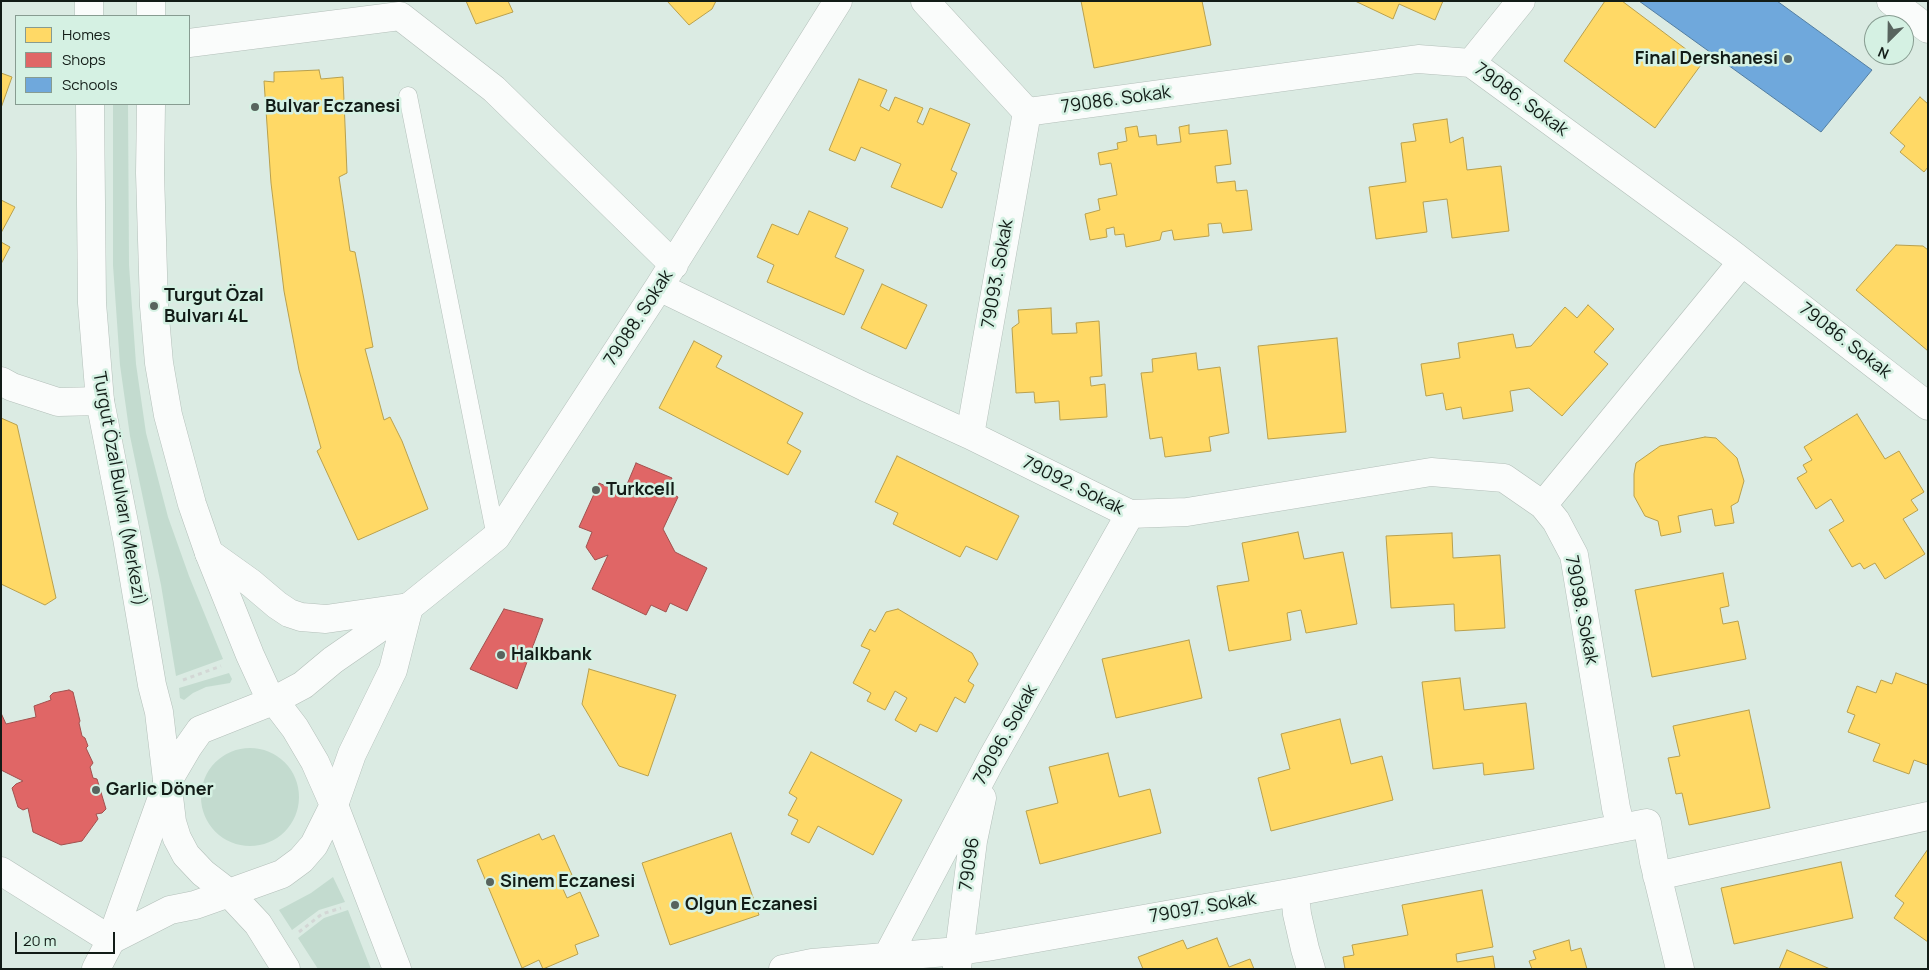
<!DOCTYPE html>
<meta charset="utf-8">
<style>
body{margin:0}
#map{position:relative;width:1929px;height:970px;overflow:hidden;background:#dbebe3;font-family:Manrope,sans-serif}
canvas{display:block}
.frame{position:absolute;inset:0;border:2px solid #121c17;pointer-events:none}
.legend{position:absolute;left:15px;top:15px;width:175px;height:90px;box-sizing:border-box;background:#d5f1e3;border:1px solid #879c91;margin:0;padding:6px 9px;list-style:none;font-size:15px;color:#121c17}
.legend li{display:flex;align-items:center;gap:10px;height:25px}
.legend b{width:25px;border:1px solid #879c91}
.north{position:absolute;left:1864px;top:15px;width:50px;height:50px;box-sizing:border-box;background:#d5f1e3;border:1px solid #879c91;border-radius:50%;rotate:203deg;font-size:14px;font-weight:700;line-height:20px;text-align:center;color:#121c17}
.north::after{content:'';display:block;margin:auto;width:18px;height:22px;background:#58645e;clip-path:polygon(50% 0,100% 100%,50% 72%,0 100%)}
.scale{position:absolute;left:15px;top:932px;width:100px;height:22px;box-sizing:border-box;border:2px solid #121c17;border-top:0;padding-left:6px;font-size:15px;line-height:18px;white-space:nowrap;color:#121c17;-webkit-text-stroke:4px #d5f1e3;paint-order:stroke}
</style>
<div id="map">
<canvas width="1929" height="970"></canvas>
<div class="frame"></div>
<ul class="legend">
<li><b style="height:14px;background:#ffd966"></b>Homes</li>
<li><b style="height:14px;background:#e06666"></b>Shops</li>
<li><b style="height:14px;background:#6fa8dc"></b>Schools</li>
</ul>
<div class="north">N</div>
<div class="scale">20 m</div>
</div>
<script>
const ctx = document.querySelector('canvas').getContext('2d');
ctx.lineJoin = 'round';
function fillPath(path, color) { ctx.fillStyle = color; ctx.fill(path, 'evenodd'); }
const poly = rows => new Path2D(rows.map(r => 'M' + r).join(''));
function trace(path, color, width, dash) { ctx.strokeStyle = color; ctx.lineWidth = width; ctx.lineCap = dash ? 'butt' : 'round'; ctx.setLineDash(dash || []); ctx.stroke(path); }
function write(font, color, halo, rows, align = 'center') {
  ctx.font = font + ' Manrope,sans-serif'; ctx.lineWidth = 5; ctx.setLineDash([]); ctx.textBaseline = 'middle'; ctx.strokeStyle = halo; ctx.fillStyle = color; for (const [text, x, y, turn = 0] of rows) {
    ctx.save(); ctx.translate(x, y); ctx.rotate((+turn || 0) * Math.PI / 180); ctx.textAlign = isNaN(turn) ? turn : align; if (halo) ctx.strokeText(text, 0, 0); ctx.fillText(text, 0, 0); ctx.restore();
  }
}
fillPath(poly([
 [113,104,128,104,129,265,136,364,146,433,168,517,189,576,223,659,176,676,161,585,130,436,120,365,113,265],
 [229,673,232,679,230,683,206,687,193,693,184,700,180,698,179,688],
 '201 797a49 49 0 1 1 98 0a49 49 0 1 1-98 0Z',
 [333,877,345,902,319,910,292,930,279,910,311,893],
 [348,910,371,969,318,969,298,938,324,918]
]), '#c3dbcf');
const homes = poly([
 [466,1,508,1,513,12,476,24,466,1],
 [667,1,716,1,712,9,689,25,667,1],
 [1081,1,1202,1,1211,45,1094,68,1081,1],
 [1355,1,1443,1,1435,20,1399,4,1393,19,1355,1],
 [1605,1,1622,1,1703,62,1655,128,1564,61,1605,1],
 [319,70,321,79,343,77,347,173,339,177,350,251,355,252,373,347,365,349,384,420,390,417,402,441,428,509,358,540,317,451,321,448,299,370,284,291,271,183,264,81,274,82,274,72,319,70],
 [1,73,12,77,1,108,1,73],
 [859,79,887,90,880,106,889,111,895,97,923,108,917,122,923,125,930,108,970,124,951,170,957,173,942,208,891,187,901,164,861,147,855,161,829,150,859,79],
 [1920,97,1928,104,1928,167,1924,172,1900,152,1905,146,1890,133,1920,97],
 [1447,119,1450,143,1463,137,1467,170,1501,166,1509,231,1452,238,1447,199,1423,202,1427,232,1376,239,1369,187,1406,182,1401,143,1416,141,1413,124,1447,119],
 [1189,125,1189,134,1227,130,1231,164,1215,166,1217,183,1235,181,1236,191,1247,190,1252,230,1223,233,1221,223,1208,224,1209,236,1174,240,1172,230,1162,232,1160,240,1126,247,1124,234,1115,235,1114,227,1106,229,1107,237,1090,240,1085,214,1100,210,1098,199,1117,195,1111,163,1100,165,1098,153,1118,149,1117,143,1127,141,1125,128,1137,126,1139,137,1156,135,1157,145,1181,142,1179,127,1189,125],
 [1,200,15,207,1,233,1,200],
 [809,211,848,228,835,257,864,270,844,315,767,282,774,265,757,257,772,224,798,235,809,211],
 [1,242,10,247,1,264,1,242],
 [1896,245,1923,246,1928,250,1928,351,1856,290,1896,245],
 [882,284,927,305,906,349,861,328,882,284],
 [1588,305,1614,329,1594,352,1608,364,1562,416,1529,388,1510,391,1513,411,1463,419,1461,407,1446,410,1443,393,1426,396,1421,364,1460,358,1458,343,1513,334,1516,348,1531,346,1565,307,1577,318,1588,305],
 [1051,308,1052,334,1077,333,1076,323,1099,321,1102,376,1090,377,1091,386,1105,384,1107,417,1060,420,1059,401,1035,403,1034,392,1016,393,1012,328,1019,323,1018,310,1051,308],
 [1337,338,1346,432,1268,439,1258,346,1337,338],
 [694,341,722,356,716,367,803,413,787,443,801,451,788,475,659,408,694,341],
 [1196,353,1198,370,1220,367,1229,433,1209,437,1211,451,1165,457,1162,437,1150,439,1141,373,1153,372,1152,359,1196,353],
 [1857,414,1885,459,1899,451,1924,492,1911,500,1918,510,1903,519,1925,554,1885,579,1875,563,1864,569,1860,563,1852,567,1829,530,1844,521,1831,499,1816,509,1797,478,1807,472,1803,465,1812,460,1804,447,1857,414],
 [1,418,17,425,56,598,45,605,1,584,1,418],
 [1705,437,1716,438,1737,458,1744,481,1738,502,1731,506,1734,523,1715,526,1712,509,1678,516,1681,532,1661,536,1658,521,1645,516,1634,496,1634,474,1636,463,1660,446,1705,437],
 [897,456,1019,516,997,560,966,546,960,557,893,524,898,513,875,502,897,456],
 [1298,532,1304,559,1343,552,1357,624,1306,633,1301,610,1287,613,1291,640,1229,651,1217,586,1249,581,1242,543,1298,532],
 [1452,533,1453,558,1500,555,1505,628,1455,631,1454,604,1391,608,1386,536,1452,533],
 [1723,573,1729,606,1720,608,1723,624,1738,621,1746,659,1652,677,1635,590,1723,573],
 [898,609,972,653,978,664,968,681,974,685,965,703,955,697,937,732,920,724,916,732,895,720,907,698,895,691,885,710,867,701,871,693,853,683,870,650,861,646,870,629,875,632,886,612,898,609],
 [1189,640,1202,698,1116,718,1102,659,1189,640],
 [589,669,676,695,648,776,619,766,582,704,589,669],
 [1896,673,1928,685,1928,765,1914,760,1909,774,1873,761,1880,744,1848,732,1855,715,1847,712,1857,686,1876,693,1881,680,1892,684,1896,673],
 [1460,678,1464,710,1526,703,1534,769,1484,775,1483,763,1433,769,1422,682,1460,678],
 [1749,710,1770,808,1689,825,1682,793,1676,794,1668,758,1680,756,1673,726,1749,710],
 [1340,719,1351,764,1382,756,1393,800,1271,831,1258,778,1290,769,1281,734,1340,719],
 [811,752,902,800,873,855,818,826,809,843,791,834,798,820,788,815,797,798,789,793,811,752],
 [1108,753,1119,797,1150,789,1161,833,1040,864,1026,811,1058,803,1049,767,1108,753],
 [731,833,759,915,670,945,642,863,731,833],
 [539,834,542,840,554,835,572,875,559,880,567,898,580,892,599,936,575,945,578,954,543,969,539,960,522,968,477,860,539,834],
 [1928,849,1928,942,1894,918,1904,903,1895,896,1928,849],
 [1841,862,1853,918,1734,944,1721,888,1841,862],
 [1482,890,1493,947,1456,954,1457,962,1493,956,1495,969,1345,969,1343,957,1354,955,1352,945,1408,935,1402,905,1482,890],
 [1217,938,1229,967,1250,959,1254,969,1143,969,1138,957,1183,940,1187,949,1217,938],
 [1569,940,1571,951,1581,948,1587,969,1532,969,1529,961,1536,959,1533,951,1569,940],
 [1787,950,1830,969,1779,969,1787,950]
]);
fillPath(homes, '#ffd966');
trace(homes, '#b8a04e', 1);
const shops = poly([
 [636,463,672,478,666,491,678,497,663,529,675,552,707,568,687,611,670,603,666,612,651,605,646,615,592,589,608,555,595,560,586,547,592,532,579,527,599,483,623,494,636,463],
 [504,609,543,619,517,689,470,669,504,609],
 [69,690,73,692,80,721,79,723,82,736,85,738,88,746,86,748,93,763,90,767,93,778,97,779,106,809,102,813,96,814,98,819,82,841,61,845,33,832,28,808,23,810,18,807,12,788,16,784,23,781,1,770,1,713,6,724,36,717,34,706,51,700,50,696,53,693,69,690]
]);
fillPath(shops, '#e06666');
trace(shops, '#a2504e', 1);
const schools = poly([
 [1639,1,1777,1,1872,70,1821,132,1639,1]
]);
fillPath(schools, '#6fa8dc');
trace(schools, '#537ea1', 1);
const service = poly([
 [408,96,496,537]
]);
const minor = poly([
 [925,1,1027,112],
 [189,43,400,16,494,89,674,265],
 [1471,63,1521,1],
 [1027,112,1418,59,1471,63,1728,251,1928,406],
 [659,287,865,387,970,435,1130,514,1187,512,1431,472,1504,478,1543,505],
 [970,435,1027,112],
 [409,607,496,537,659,287,838,1],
 [1,871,111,940,96,969],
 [1657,876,1928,816],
 [1295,892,1297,914,1305,949,1311,969],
 [887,957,991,760,1130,514],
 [957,968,973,841,982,798],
 [783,969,812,963,959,951,987,947,1295,892,1621,828],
 [1680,969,1654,862,1647,823,1621,828,1616,808,1574,555,1556,521,1543,505,1742,262]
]);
const tertiary = poly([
 [1,381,12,387,58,402,100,401],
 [209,553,251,583,277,605,289,613,301,617,326,619,409,607],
 [273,701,303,685,333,660,404,611],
 [334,805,352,754,393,670,409,607],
 [111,940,168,781],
 [111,940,170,910,195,905,229,893]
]);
const secondary = poly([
 [89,1,89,16],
 [1891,1,1928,29],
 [151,16,151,1],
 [90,104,92,303,100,401,127,538,152,685,159,712,172,822,177,838,186,855,203,873,229,893,258,924,286,969],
 [151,104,150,173,154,306,159,363,168,415,192,504,209,553,250,655,266,690,295,728,315,762,334,805,397,969],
 [168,781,188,747,200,730,273,701],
 [229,893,282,874,301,860,314,845,334,805]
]);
trace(service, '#b3bfb9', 19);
trace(minor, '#b3bfb9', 29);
trace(tertiary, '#b3bfb9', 29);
trace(secondary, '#b3bfb9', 29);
trace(poly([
 [183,680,221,666],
 [299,932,322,914,341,908]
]), '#d3d7d5', 3, [4, 4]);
trace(service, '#fafcfb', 18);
trace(minor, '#fafcfb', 28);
trace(tertiary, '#fafcfb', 28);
trace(secondary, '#fafcfb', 28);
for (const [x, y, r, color] of [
 [1788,59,5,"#58645e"],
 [255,107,5,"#58645e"],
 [154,306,5,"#58645e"],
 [596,490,5,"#58645e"],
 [501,655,5,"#58645e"],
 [96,790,5,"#58645e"],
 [490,882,5,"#58645e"],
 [675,905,5,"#58645e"]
]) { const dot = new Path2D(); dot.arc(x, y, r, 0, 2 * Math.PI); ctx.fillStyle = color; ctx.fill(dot); trace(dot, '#d5f1e3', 2); }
write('bold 18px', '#121c17', '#d5f1e3', [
 ["Final Dershanesi",1778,59,"right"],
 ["Bulvar Eczanesi",265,107],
 ["Turgut Özal",164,296],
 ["Bulvarı 4L",164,317],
 ["Turkcell",606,490],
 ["Halkbank",511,655],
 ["Garlic Döner",106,790],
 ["Sinem Eczanesi",500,882],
 ["Olgun Eczanesi",685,905]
], 'left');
write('18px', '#121c17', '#d5f1e3', [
 ["79086. Sokak",1116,100,-8],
 ["79086. Sokak",1521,100,36],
 ["79093. Sokak",998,274,-80],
 ["79088. Sokak",639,318,-57],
 ["79086. Sokak",1845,341,38],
 ["79092. Sokak",1073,486,26],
 ["Turgut Özal Bulvarı (Merkezi)",119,489,80],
 ["79098. Sokak",1581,610,79],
 ["79096. Sokak",1006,735,-61],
 ["79096",970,864,-82],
 ["79097. Sokak",1203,908,-10]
]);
</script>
